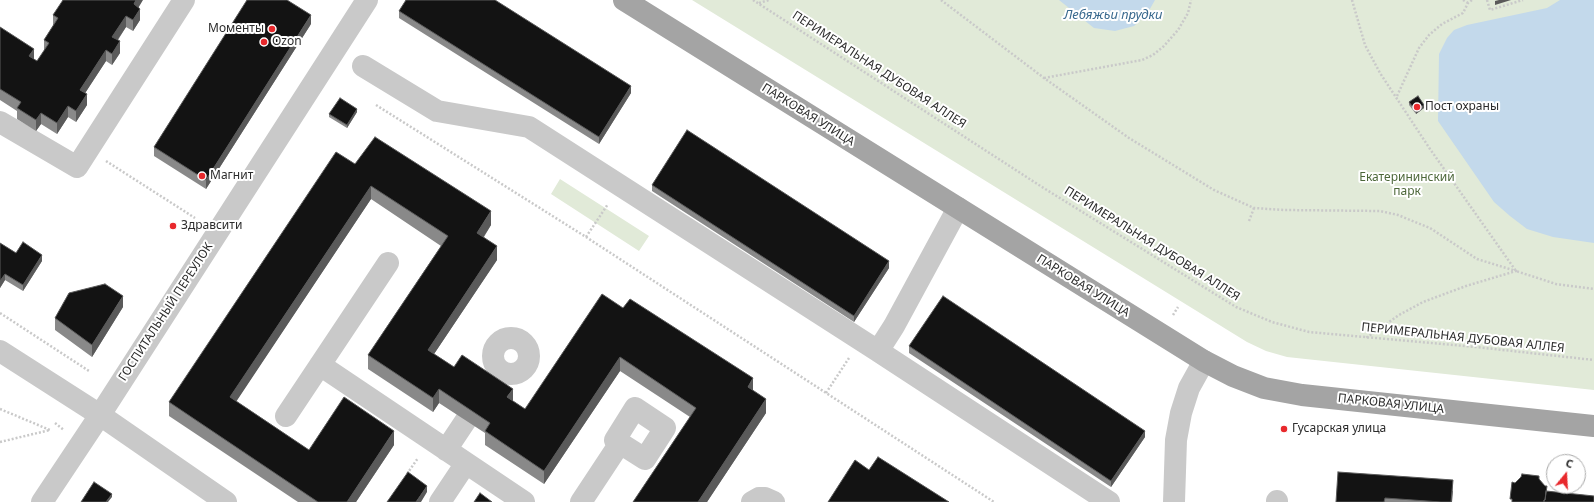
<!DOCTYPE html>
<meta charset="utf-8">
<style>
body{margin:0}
#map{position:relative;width:1594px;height:502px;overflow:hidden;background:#fff;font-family:"Noto Sans",sans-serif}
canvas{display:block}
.north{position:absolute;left:1546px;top:454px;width:40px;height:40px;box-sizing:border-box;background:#fff;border:1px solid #ababab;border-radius:50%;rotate:18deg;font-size:11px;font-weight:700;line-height:16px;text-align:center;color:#2c2c2c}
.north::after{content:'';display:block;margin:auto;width:14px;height:18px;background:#e8282c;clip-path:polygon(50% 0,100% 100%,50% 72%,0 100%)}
</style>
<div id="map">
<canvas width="1594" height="502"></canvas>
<div class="north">С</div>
</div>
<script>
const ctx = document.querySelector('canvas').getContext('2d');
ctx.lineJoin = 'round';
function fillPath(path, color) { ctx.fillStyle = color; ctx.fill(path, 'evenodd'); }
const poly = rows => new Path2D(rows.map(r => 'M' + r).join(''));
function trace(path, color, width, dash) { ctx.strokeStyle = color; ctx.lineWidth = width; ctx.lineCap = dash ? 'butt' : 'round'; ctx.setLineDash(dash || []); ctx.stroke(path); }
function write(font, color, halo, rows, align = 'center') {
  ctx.font = font + ' "Noto Sans",sans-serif'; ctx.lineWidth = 4; ctx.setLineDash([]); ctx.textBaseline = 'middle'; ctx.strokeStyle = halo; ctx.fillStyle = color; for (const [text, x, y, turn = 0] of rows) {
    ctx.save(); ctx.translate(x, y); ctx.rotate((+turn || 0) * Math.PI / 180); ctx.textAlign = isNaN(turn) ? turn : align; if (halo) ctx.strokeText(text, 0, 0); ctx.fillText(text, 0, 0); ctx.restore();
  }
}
fillPath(poly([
 [692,0,1594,0,1594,390,1287,357,1266,351,1247,342],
 [560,179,649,236,639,251,551,194]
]), '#e1ead8');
fillPath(poly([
 [1059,0,1155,0,1147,14,1134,26,1115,31,1094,28],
 [1560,0,1594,0,1594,243,1553,237,1527,229,1510,216,1494,202,1438,121,1439,54,1447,38,1454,30,1467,25,1547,8]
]), '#c3d9eb');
trace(poly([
 [753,0,1042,187,1236,307,1272,322,1309,332,1476,347,1594,360],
 [941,0,1044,78,1129,138,1214,190,1254,208,1284,210,1380,211,1398,215,1430,228,1477,259,1516,271,1466,286,1423,302,1399,315,1366,338],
 [1352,0,1365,45,1380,73,1430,149,1516,271,1556,284,1594,289],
 [1463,0,1468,3],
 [1487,0,1490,10,1523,0],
 [759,3,769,0],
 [1044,78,1142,60,1153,55,1164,46,1178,30,1188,13,1191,0],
 [1397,96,1419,48,1429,35,1442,24,1463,13,1468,3,1472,0],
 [376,105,586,237,994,502],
 [106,161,195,218],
 [1249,221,1254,208],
 [586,237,608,204],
 [0,313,89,371],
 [1173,315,1178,307],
 [826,393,849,358],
 [0,409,50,430],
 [55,423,64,430],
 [0,442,50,430],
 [407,474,418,458]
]), '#c9c9c9', 2.5, [2, 2]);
trace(poly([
 [363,66,437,111,529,127,878,351],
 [0,122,77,167,184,0],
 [958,208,894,326,878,351,1109,502],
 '493 356a18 18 0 1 1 36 0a18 18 0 1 1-36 0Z',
 [0,351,100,415,226,502],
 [320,365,524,502],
 [635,408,665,428,645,459,615,440,635,408],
 [286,416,388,263],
 [446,450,466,420],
 [42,502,100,415,367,0],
 [440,502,466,463],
 [581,502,620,443],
 [752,502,759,498,765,498,774,502],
 [1174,502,1176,440,1181,413,1189,388,1204,361],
 [1277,502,1277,501]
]), '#c9c9c9', 22);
trace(poly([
 [624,0,1204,361,1233,376,1264,388,1302,395,1594,426]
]), '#a4a4a4', 22);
fillPath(poly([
 [139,7,140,20,133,31,126,27,118,40,120,53,112,65,106,61,85,93,87,105,76,122,68,117,57,134,41,124,36,131,17,119,17,111,0,100,0,27,34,59,37,61,44,51,44,40,53,26,53,15],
 [399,11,631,93,599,144,399,18],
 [311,24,206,189,154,156,154,147],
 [1409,102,1424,108,1416,114,1409,105],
 [357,112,347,128,329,117,329,114],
 [355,164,491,225,484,237,497,260,434,354,454,367,513,401,525,409,623,308,753,391,766,413,707,502,633,502,690,417,620,371,544,484,485,445,485,433,439,403,433,412,368,369,368,355,441,246,371,199,236,401,309,450,394,445,356,502,298,502,169,416,169,402],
 [652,185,889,268,854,322,652,191],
 [0,243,16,253,42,261,23,291,5,280,0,288],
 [123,307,92,357,55,330,55,318],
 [909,346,1145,437,1111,487,909,353],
 [1453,491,1452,502,1336,502]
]), '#898989');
fillPath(poly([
 [136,0,143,0,134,15,134,4],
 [1499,0,1511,0,1495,5,1495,1],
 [140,9,140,20,133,31,133,20],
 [311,15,311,24,206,189,206,180],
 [126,16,126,27,112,48,112,37],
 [120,41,120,53,112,65,112,54],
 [34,49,34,60,29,56],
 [106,50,106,61,80,101,80,90],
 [631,86,631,93,599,144,599,137],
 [87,94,87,105,76,122,76,111],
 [1424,105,1424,108,1416,114,1416,111],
 [68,106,68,117,57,134,57,123],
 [357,109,357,112,347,128,347,125],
 [41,113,41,124,36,131,36,120],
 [371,186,371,199,230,411,230,397],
 [491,211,491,225,477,247,477,233],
 [497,246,497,260,428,363,428,350],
 [42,255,42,261,23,291,23,285],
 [889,261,889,268,854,322,854,316],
 [5,274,5,280,0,288,0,281],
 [123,296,123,307,92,357,92,345],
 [620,357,620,371,544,484,544,471],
 [753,378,753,392,748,387],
 [439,389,439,403,433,412,433,398],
 [513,389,513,403,507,397],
 [766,399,766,413,707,502,698,502],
 [394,431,394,445,356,502,347,502],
 [1145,431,1145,437,1111,487,1111,481],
 [1453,480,1452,502,1451,502],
 [427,486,427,492,421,502,416,502],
 [112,494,112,497,108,502,106,502]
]), '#5a5a5a');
const building = poly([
 [63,0,136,0,134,4,140,9,133,20,126,16,112,37,120,41,112,54,106,50,80,90,87,94,76,111,68,106,57,123,41,113,36,120,17,108,21,102,0,89,0,27,34,49,29,56,37,61,49,43,44,40,58,18,53,15,63,0],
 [247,0,287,0,311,15,206,180,154,147,247,0],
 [406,0,495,0,631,86,599,137,399,11,406,0],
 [1418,96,1424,105,1416,111,1409,102,1418,96],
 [340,98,357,109,347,125,329,114,340,98],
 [687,130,889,261,854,316,652,185,687,130],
 [375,137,491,211,477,233,497,246,428,350,454,367,462,355,513,389,507,397,525,409,602,294,623,308,630,299,753,378,748,387,766,399,698,502,633,502,696,408,620,357,544,471,485,431,490,423,439,389,433,398,368,355,448,236,371,186,230,397,309,450,344,397,394,431,347,502,318,502,169,402,336,152,355,164,375,137],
 [23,242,42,255,23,285,5,274,0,281,0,243,16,253,23,242],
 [105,284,123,296,92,345,55,318,69,293,105,284],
 [943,296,1145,431,1111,481,909,346,943,296],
 [878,457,949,502,828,502,855,460,869,470,878,457],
 [408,472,427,486,416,502,387,502,408,472],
 [1338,472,1453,480,1451,502,1441,502,1385,498,1384,502,1336,502,1338,472],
 [1522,474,1539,476,1539,479,1545,486,1547,486,1545,500,1544,500,1544,502,1512,502,1512,499,1510,499,1512,482,1515,483,1521,477,1522,474],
 [94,482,112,494,106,502,81,502,94,482],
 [1546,491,1594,496,1594,502,1544,502,1544,500,1545,500,1546,491],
 [480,493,492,502,474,502,480,493]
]);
fillPath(building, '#131313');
trace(building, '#5a5a5a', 1);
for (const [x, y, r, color] of [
 [272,29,4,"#e8282c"],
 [264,42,4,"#e8282c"],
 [1417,107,4,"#e8282c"],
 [202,176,4,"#e8282c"],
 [173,226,4,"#e8282c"],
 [1284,429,4,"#e8282c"]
]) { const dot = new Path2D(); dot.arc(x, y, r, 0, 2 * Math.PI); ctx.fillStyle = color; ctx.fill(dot); trace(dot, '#fff', 1.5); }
write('12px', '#2c2c2c', '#fff', [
 ["Моменты",264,29,"right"],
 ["Ozon",272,42],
 ["Пост охраны",1425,107],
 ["Магнит",210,176],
 ["Здравсити",181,226],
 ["Гусарская улица",1292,429]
], 'left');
write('12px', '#2c2c2c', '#fff', [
 ["ПЕРИМЕРАЛЬНАЯ ДУБОВАЯ АЛЛЕЯ",879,70,33],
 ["ПАРКОВАЯ УЛИЦА",808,115,32],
 ["ПЕРИМЕРАЛЬНАЯ ДУБОВАЯ АЛЛЕЯ",1152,244,32],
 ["ПАРКОВАЯ УЛИЦА",1083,286,32],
 ["ГОСПИТАЛЬНЫЙ ПЕРЕУЛОК",166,312,-57],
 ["ПЕРИМЕРАЛЬНАЯ ДУБОВАЯ АЛЛЕЯ",1463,338,6],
 ["ПАРКОВАЯ УЛИЦА",1391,404,6]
]);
write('12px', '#4c6739', '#fff', [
 ["Екатерининский",1407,178],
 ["парк",1407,192]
]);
write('italic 13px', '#39698e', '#fff', [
 ["Лебяжьи прудки",1113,15]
]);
</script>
